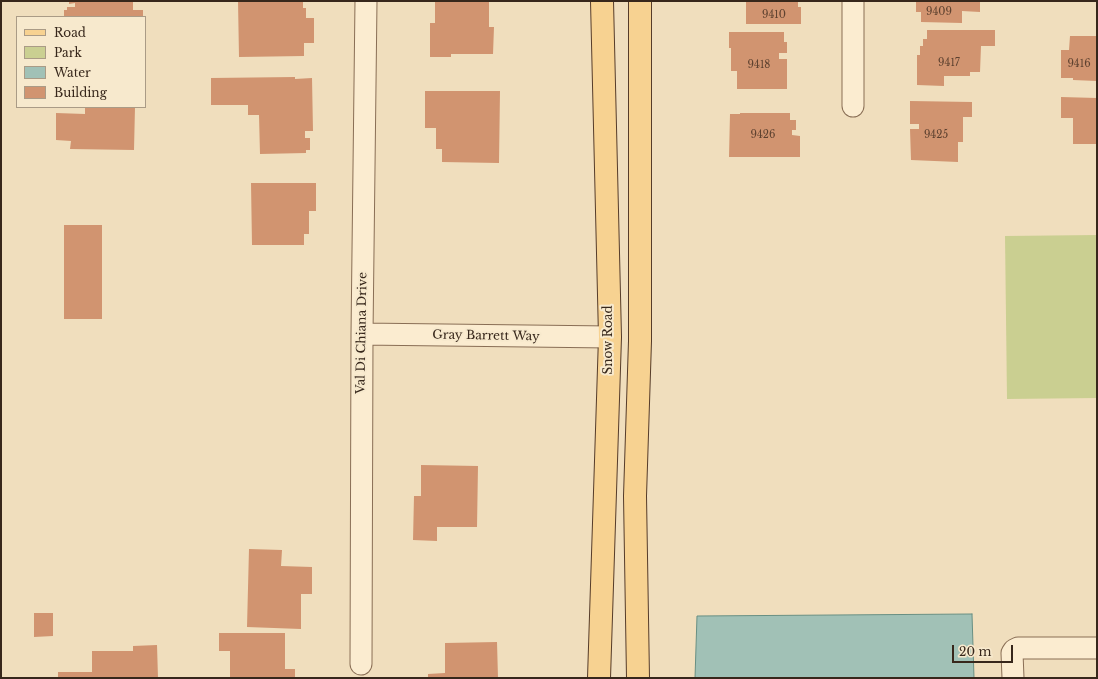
<!DOCTYPE html>
<style>
body{margin:0}
#map{position:relative;width:1098px;height:679px;overflow:hidden;background:#f0debd;font-family:"Libre Baskerville",serif}
canvas{display:block}
.frame{position:absolute;inset:0;border:2px solid #37271b;pointer-events:none}
.legend{position:absolute;left:16px;top:16px;width:130px;height:92px;box-sizing:border-box;background:#f7e9cd;border:1px solid #aa9b86;margin:0;padding:5px 7px;list-style:none;font-size:12px;color:#37271b}
.legend li{display:flex;align-items:center;gap:8px;height:20px}
.legend b{width:20px;border:1px solid #aa9b86}
.scale{position:absolute;left:952px;top:645px;width:61px;height:18px;box-sizing:border-box;border:2px solid #37271b;border-top:0;padding-left:5px;font-size:12px;line-height:14px;white-space:nowrap;color:#37271b;-webkit-text-stroke:3px #f7e9cd;paint-order:stroke}
</style>
<div id="map">
<canvas width="1098" height="679"></canvas>
<div class="frame"></div>
<ul class="legend">
<li><b style="height:5px;background:#f7d291"></b>Road</li>
<li><b style="height:11px;background:#cacf91"></b>Park</li>
<li><b style="height:11px;background:#a1c1b6"></b>Water</li>
<li><b style="height:11px;background:#d19470"></b>Building</li>
</ul>
<div class="scale">20 m</div>
</div>
<script>
const ctx = document.querySelector('canvas').getContext('2d');
ctx.lineJoin = 'round';
function fillPath(path, color) { ctx.fillStyle = color; ctx.fill(path, 'evenodd'); }
const poly = rows => new Path2D(rows.map(r => 'M' + r).join(''));
function trace(path, color, width, dash) { ctx.strokeStyle = color; ctx.lineWidth = width; ctx.lineCap = dash ? 'butt' : 'round'; ctx.setLineDash(dash || []); ctx.stroke(path); }
function write(font, color, halo, rows, align = 'center') {
  ctx.font = font + ' "Libre Baskerville",serif'; ctx.lineWidth = 4; ctx.setLineDash([]); ctx.textBaseline = 'middle'; ctx.strokeStyle = halo; ctx.fillStyle = color; for (const [text, x, y, turn = 0] of rows) {
    ctx.save(); ctx.translate(x, y); ctx.rotate((+turn || 0) * Math.PI / 180); ctx.textAlign = isNaN(turn) ? turn : align; if (halo) ctx.strokeText(text, 0, 0); ctx.fillText(text, 0, 0); ctx.restore();
  }
}
fillPath(poly([
 [1097,235,1097,398,1007,399,1005,236]
]), '#cacf91');
const water = poly([
 [972,614,974,678,695,678,697,616,972,614]
]);
fillPath(water, '#a1c1b6');
trace(water, '#688f83', 1);
fillPath(poly([
 [69,1,133,1,133,10,143,10,143,17,64,17,64,10,67,10,67,7,75,7,75,3,69,4],
 [238,1,303,1,303,8,306,8,306,18,314,18,314,43,304,43,304,56,239,57],
 [435,1,489,1,489,27,494,27,493,54,451,54,451,57,430,57,430,23,435,23],
 [746,1,798,1,798,7,801,7,801,24,746,24],
 [916,1,980,1,980,12,962,11,962,23,921,22,921,12,916,12],
 [927,30,995,30,995,46,981,46,980,72,970,72,970,76,944,76,944,86,917,85,917,55,920,55,920,46,923,46,923,39,927,39],
 [729,32,784,32,784,42,787,42,787,53,779,53,779,59,787,59,787,89,737,89,737,71,731,71,731,48,729,48],
 [1070,36,1097,36,1097,81,1073,80,1073,78,1061,78,1061,50,1069,50],
 [295,77,295,79,312,78,313,131,305,131,305,138,310,138,310,150,306,150,306,153,260,154,259,115,248,115,248,105,211,105,211,78],
 [425,91,500,91,499,163,442,162,442,149,436,149,436,128,425,128],
 [1061,97,1097,98,1097,144,1073,144,1073,118,1061,118],
 [910,101,972,102,972,117,963,117,963,142,958,142,958,162,911,160,910,129,919,129,919,124,910,124],
 [85,107,135,107,134,150,70,149,71,141,56,140,56,113,85,114],
 [740,113,790,113,790,120,796,120,796,130,792,130,792,135,800,136,800,157,729,157,730,114,740,114],
 [251,183,316,183,316,211,309,211,309,234,304,234,304,245,252,245],
 [64,225,102,225,102,319,64,319],
 [421,465,478,466,477,527,437,527,437,541,413,540,414,496,421,496],
 [249,549,282,550,281,566,312,567,312,594,301,594,301,629,247,627],
 [34,613,53,613,53,636,34,637],
 [219,633,285,633,285,669,295,669,295,678,230,678,230,651,219,651],
 [497,642,498,678,428,678,428,674,445,673,445,643],
 [157,645,158,678,58,678,58,672,92,672,92,651,133,651,133,646]
]), '#d19470');
const minor = poly([
 [853,106,853,1],
 [362,334,610,337],
 [361,664,362,334,366,1],
 [1013,678,1012,653,1014,650,1018,648,1097,648]
]);
const major = poly([
 [599,678,610,337,602,1],
 [638,678,635,496,640,341,640,1]
]);
trace(minor, '#896e55', 23);
trace(major, '#563c2a', 24);
trace(minor, '#fbecd0', 21);
trace(major, '#f7d291', 22);
write('10px', '#5e4230', null, [
 ["9409",939,12],
 ["9410",774,15],
 ["9417",949,63],
 ["9416",1079,64],
 ["9418",759,65],
 ["9426",763,135],
 ["9425",936,135]
]);
write('12px', '#37271b', '#f7e9cd', [
 ["Val Di Chiana Drive",362,333,-89],
 ["Gray Barrett Way",486,336,1],
 ["Snow Road",609,340,-90]
]);
</script>
